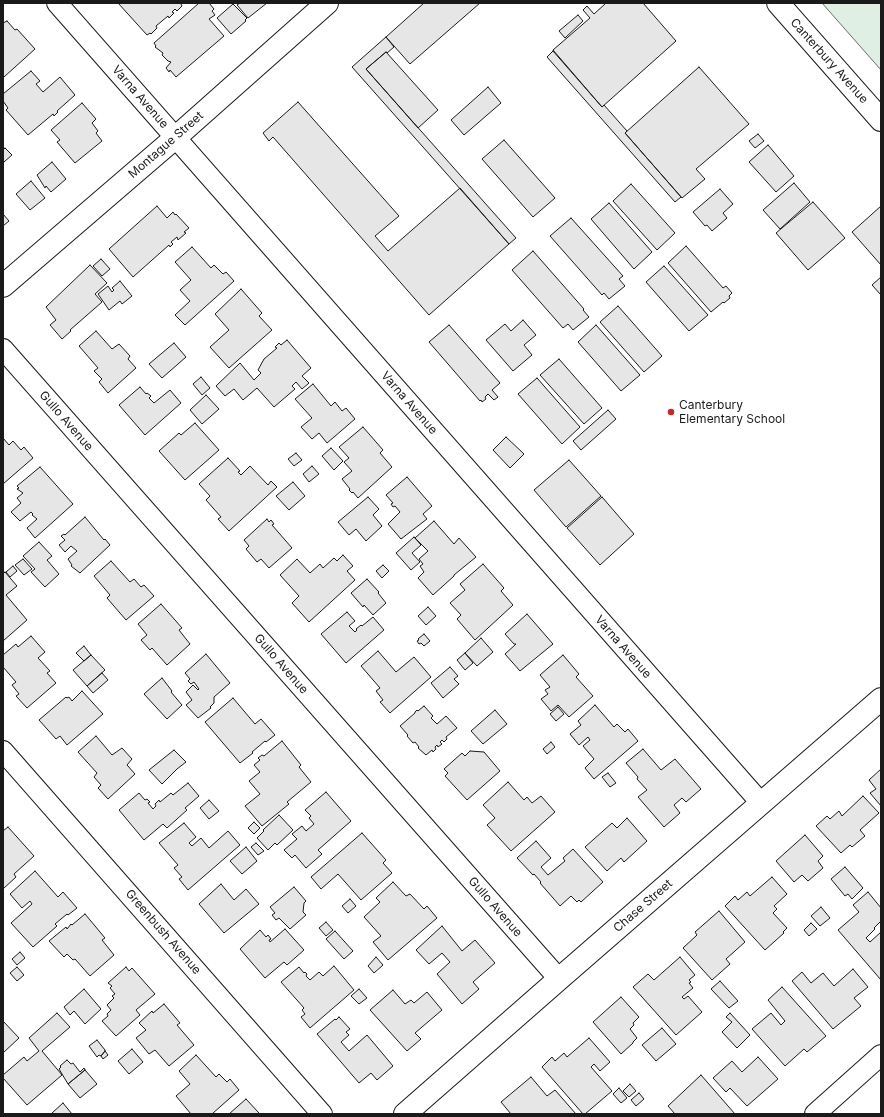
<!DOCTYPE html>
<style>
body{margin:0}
#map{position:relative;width:884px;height:1117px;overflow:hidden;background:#fff;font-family:Inter,sans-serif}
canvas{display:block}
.frame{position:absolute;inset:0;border:4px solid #1a1a1a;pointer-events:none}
</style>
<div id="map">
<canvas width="884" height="1117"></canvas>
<div class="frame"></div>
</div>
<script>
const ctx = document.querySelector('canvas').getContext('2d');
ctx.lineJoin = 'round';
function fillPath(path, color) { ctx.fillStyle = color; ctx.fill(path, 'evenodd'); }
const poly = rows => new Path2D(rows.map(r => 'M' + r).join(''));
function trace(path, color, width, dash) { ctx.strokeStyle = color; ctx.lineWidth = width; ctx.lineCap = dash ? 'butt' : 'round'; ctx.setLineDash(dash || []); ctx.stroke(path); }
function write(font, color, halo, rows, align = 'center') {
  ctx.font = font + ' Inter,sans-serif'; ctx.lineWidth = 3; ctx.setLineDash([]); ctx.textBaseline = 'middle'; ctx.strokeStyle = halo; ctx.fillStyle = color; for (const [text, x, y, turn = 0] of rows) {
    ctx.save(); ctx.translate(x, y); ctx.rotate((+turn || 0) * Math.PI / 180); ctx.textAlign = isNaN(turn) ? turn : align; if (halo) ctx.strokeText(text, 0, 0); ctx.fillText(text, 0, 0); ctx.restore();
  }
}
const green = poly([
 [822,3,881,3,881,70,822,3]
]);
fillPath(green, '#e0efe3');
trace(green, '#6a6a6a', 1);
const building = poly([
 [118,3,182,3,181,4,182,6,177,11,175,9,172,12,174,13,169,18,168,16,156,26,157,28,151,34,150,33,147,35,118,3],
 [199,3,209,3,214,9,212,11,215,15,209,19,224,36,176,77,170,70,169,72,166,68,171,62,168,61,162,55,163,53,155,47,156,46,154,43,199,3],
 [240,3,267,3,248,18,237,5,240,3],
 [424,3,480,3,410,64,386,37,424,3],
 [604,3,643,3,676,41,602,107,553,50,590,18,583,10,587,6,594,14,605,4,604,3],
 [233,4,247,18,245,20,246,21,231,34,217,18,233,4],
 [578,15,583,21,565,38,559,31,578,15],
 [7,21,15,30,17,29,35,49,4,77,3,75,3,23,7,21],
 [386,37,394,47,387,53,386,52,366,69,516,238,509,244,352,67,386,37],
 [553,51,602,107,604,105,627,131,625,133,681,197,675,202,547,57,553,51],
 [386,52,438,110,418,128,366,69,386,52],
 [699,67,749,124,696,169,705,179,682,198,625,133,699,67],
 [31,71,40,81,36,84,43,92,60,77,75,95,57,111,58,112,54,116,53,114,28,135,6,110,8,108,3,101,3,94,31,71],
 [488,87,501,103,464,135,451,120,488,87],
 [298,102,399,216,375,236,388,251,460,188,509,244,429,315,273,137,269,141,263,133,298,102],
 [82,103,96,119,92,123,98,131,96,133,102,141,75,163,57,142,60,140,51,130,82,103],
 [758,134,764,141,755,148,749,141,758,134],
 [504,140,555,198,533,217,482,159,504,140],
 [768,145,794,176,776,192,749,162,768,145],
 [5,148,12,155,4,162,3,160,3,150,5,148],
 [52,162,66,179,51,192,46,186,45,188,37,175,52,162],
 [31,181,45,198,30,210,16,194,31,181],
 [794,183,810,202,780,229,763,210,794,183],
 [631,184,675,233,657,250,613,201,631,184],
 [720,189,733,204,723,213,727,218,712,231,707,225,705,226,693,212,720,189],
 [813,202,845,238,808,270,776,233,813,202],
 [609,203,652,252,634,269,591,219,609,203],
 [157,206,167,218,173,212,175,215,176,214,189,228,184,232,186,233,178,240,177,237,171,242,173,244,170,247,169,245,133,277,109,249,157,206],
 [881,206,881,265,852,232,881,206],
 [3,214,9,221,3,226,3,214],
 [571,218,623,276,619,279,625,286,609,299,604,293,602,295,550,236,571,218],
 [686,246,723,288,726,286,732,293,729,296,730,298,724,303,723,302,711,312,668,263,686,246],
 [192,247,211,268,214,265,223,274,226,272,234,281,185,325,175,315,190,301,180,290,191,280,175,262,192,247],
 [533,251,584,309,583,310,589,317,573,330,568,324,563,328,512,270,533,251],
 [101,259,110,269,102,276,93,266,101,259],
 [90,265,107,283,95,294,102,302,70,330,71,331,62,339,50,325,56,320,46,307,90,265],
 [664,266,708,315,689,331,646,282,664,266],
 [881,277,881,295,872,285,881,277],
 [120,281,132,296,122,304,120,301,109,310,98,294,108,286,112,292,114,290,112,288,120,281],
 [241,289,262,313,259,316,272,330,229,368,210,347,229,330,215,314,241,289],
 [618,306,662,356,644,372,600,322,618,306],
 [523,320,536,335,524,345,532,355,513,371,486,340,505,324,511,331,523,320],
 [449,325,500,383,492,390,498,397,494,400,488,394,485,397,486,399,482,402,481,400,480,401,429,342,449,325],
 [596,325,640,375,621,391,578,342,596,325],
 [96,331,112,349,119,344,130,356,128,359,136,368,108,393,99,382,102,379,94,371,98,368,79,346,96,331],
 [287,340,311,368,302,376,309,383,302,389,296,382,292,386,295,389,274,407,257,388,243,400,234,389,225,396,216,386,240,363,254,380,261,373,258,370,264,359,277,348,275,347,279,343,281,345,287,340],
 [174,343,186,357,162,378,149,364,174,343],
 [559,359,602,408,584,424,540,375,559,359],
 [201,377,210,388,202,395,193,384,201,377],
 [537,378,580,427,562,444,518,394,537,378],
 [313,384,331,406,335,402,342,411,346,408,355,419,327,443,319,433,312,439,301,427,312,418,295,399,313,384],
 [140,387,146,394,147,393,151,396,149,398,154,403,170,390,181,403,145,435,119,405,140,387],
 [206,395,219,409,202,424,190,410,206,395],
 [608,410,616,419,581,450,573,441,608,410],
 [195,423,219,450,185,480,159,451,179,433,181,435,195,423],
 [363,427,383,450,380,453,392,467,358,498,353,492,352,493,349,490,350,489,342,479,352,471,344,462,349,458,339,447,363,427],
 [506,437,524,454,510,468,493,450,506,437],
 [3,438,9,445,13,441,21,450,24,447,33,458,3,484,3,438],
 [331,448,343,461,334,470,322,456,331,448],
 [296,453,302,460,294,466,288,459,296,453],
 [228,458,240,471,238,472,241,475,250,466,268,485,271,481,277,487,229,531,218,519,221,517,206,500,210,496,199,484,228,458],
 [569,460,601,496,566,527,534,490,569,460],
 [312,466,319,474,309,482,303,474,312,466],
 [40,467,73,504,35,538,27,528,37,519,32,515,33,514,31,512,20,521,11,512,21,503,17,498,23,493,17,489,19,488,17,486,40,467],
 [407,477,432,506,423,514,427,519,401,539,388,524,400,512,395,506,393,507,391,504,393,503,386,495,407,477],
 [293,482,305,496,289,510,276,496,293,482],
 [368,497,379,509,373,515,382,526,366,541,356,529,349,535,338,522,368,497],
 [602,497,634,534,600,565,567,528,602,497],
 [85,517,104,540,105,539,110,545,80,573,71,566,72,565,68,559,77,551,71,546,65,552,59,545,65,540,61,536,64,534,65,535,85,517],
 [267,519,269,522,271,520,274,524,272,525,292,548,269,568,261,559,257,562,246,549,249,546,244,540,267,519],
 [434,521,454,544,459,538,476,557,454,575,454,576,433,595,418,578,424,572,420,566,423,564,419,559,428,551,415,538,434,521],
 [414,537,421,545,412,553,420,562,411,570,396,553,414,537],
 [39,542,52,556,47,560,59,574,45,587,31,572,35,569,23,556,39,542],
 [343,555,353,566,347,571,355,580,309,622,292,603,299,596,280,575,297,559,310,573,320,564,323,568,334,558,337,561,343,555],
 [23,559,32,569,24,575,15,565,23,559],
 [111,561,130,582,134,579,141,587,144,585,154,596,126,620,107,598,110,595,94,576,111,561],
 [483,564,504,588,501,591,513,605,475,640,457,619,461,615,450,603,465,590,460,584,483,564],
 [383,565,389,571,382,578,376,571,383,565],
 [13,566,17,571,10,577,6,572,13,566],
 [5,572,17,586,6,595,27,620,3,641,3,574,5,572],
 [367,579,379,592,378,593,386,603,373,615,364,605,363,607,351,593,367,579],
 [161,604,182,628,179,630,190,644,167,665,152,648,150,650,141,640,147,635,138,624,161,604],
 [428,607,436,616,426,625,418,616,428,607],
 [347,612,355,621,349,626,355,632,357,630,356,629,361,625,362,626,373,617,384,630,346,663,321,634,347,612],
 [527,614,553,644,520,671,505,654,516,644,514,644,505,634,527,614],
 [424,634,430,641,424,646,421,643,419,644,417,641,419,640,418,639,424,634],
 [31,636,45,652,38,658,50,671,47,673,56,683,27,708,16,696,19,694,12,685,16,682,3,667,3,655,16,644,18,647,31,636],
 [481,638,493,652,477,666,465,653,481,638],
 [84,646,91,655,84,661,76,653,84,646],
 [378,651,396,672,414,657,431,677,390,713,380,702,383,700,376,691,380,688,361,666,378,651],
 [465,653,473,663,465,670,457,660,465,653],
 [206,654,230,683,214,697,214,703,210,707,211,708,198,718,186,705,192,700,186,692,193,685,198,690,199,689,194,682,191,684,188,681,190,679,185,673,206,654],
 [91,655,105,670,87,686,73,670,91,655],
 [563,655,579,674,576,677,593,696,569,717,558,705,551,711,541,699,548,694,545,690,550,687,540,675,563,655],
 [450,667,458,676,454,679,459,684,443,698,431,683,450,667],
 [102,673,108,680,93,693,87,686,102,673],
 [162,678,172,691,171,692,182,705,167,719,144,694,162,678],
 [82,691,103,714,67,745,60,736,56,739,39,720,66,697,67,698,69,697,72,701,82,691],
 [233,698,255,724,261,719,275,735,266,742,265,741,252,752,253,753,240,763,205,722,233,698],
 [595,705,614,727,617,724,625,732,628,729,638,741,594,779,585,768,594,759,583,746,590,740,588,737,579,745,570,734,581,725,578,721,595,705],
 [424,706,433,716,431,718,437,724,446,716,457,728,446,737,447,739,444,742,442,740,440,742,442,744,438,747,437,745,435,747,436,749,433,752,432,750,426,755,418,748,419,747,415,742,413,743,407,736,408,735,400,726,415,713,415,712,417,710,418,711,424,706],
 [558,707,564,714,556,721,550,714,558,707],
 [495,710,507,724,483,744,471,731,495,710],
 [96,736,112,755,122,748,132,759,127,765,135,774,108,799,98,788,101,785,94,777,97,773,78,752,96,736],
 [282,741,301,765,299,767,311,782,287,802,289,804,262,826,245,806,260,794,249,781,260,772,254,765,260,760,258,758,262,755,264,756,282,741],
 [551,742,555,747,547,754,543,749,551,742],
 [643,749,661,770,675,759,701,789,686,802,682,798,674,805,680,813,664,827,638,797,647,790,637,779,638,777,626,763,643,749],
 [174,750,186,762,177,769,162,784,149,770,174,750],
 [470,751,484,752,500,771,467,800,445,776,448,773,444,769,462,753,465,756,470,751],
 [881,769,881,806,870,793,876,789,869,780,881,769],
 [608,773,616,783,610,787,602,777,608,773],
 [508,782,524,800,527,797,532,803,541,796,555,812,511,851,487,825,495,818,483,805,508,782],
 [188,783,199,796,185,808,187,810,167,828,163,824,144,840,119,810,139,793,145,800,147,799,150,802,148,803,153,809,156,806,155,804,159,800,160,802,171,793,173,795,188,783],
 [326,792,351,821,318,850,322,854,306,868,295,855,292,858,284,850,297,839,292,834,302,826,306,831,314,824,309,818,311,816,305,810,326,792],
 [863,796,879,813,860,830,865,836,852,847,850,845,841,853,816,826,827,816,830,819,839,811,842,816,863,796],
 [209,800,219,811,209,819,200,808,209,800],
 [279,815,293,830,277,845,275,843,268,850,257,838,264,831,263,830,279,815],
 [627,818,647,841,624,862,621,858,607,871,585,847,612,823,617,828,627,818],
 [254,822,260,828,254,834,248,828,254,822],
 [184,823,196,837,189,843,192,846,201,838,209,848,228,831,240,845,188,890,179,879,182,877,174,868,178,865,159,843,184,823],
 [8,827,34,856,14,874,16,877,3,889,3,831,8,827],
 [362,833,386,860,383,863,392,873,361,900,338,874,321,889,311,877,362,833],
 [805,835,823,856,818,861,823,868,808,881,802,875,794,882,776,861,805,835],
 [536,841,551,858,541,867,548,875,565,861,563,858,573,849,603,882,581,902,579,900,577,902,571,896,560,906,540,883,541,882,534,874,533,875,517,858,536,841],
 [256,843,264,851,258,855,251,847,256,843],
 [246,847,257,861,242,874,230,861,246,847],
 [845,867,863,888,852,899,848,894,845,896,831,879,845,867],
 [35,871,58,897,63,892,77,908,68,915,67,914,55,924,57,926,33,947,11,923,32,904,30,901,22,908,10,894,35,871],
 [772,877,787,894,774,906,777,909,773,913,787,928,783,932,784,933,765,950,725,906,735,896,738,900,747,892,750,896,772,877],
 [393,882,406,896,410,894,424,909,427,906,437,918,388,960,373,942,381,936,364,917,380,902,376,898,393,882],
 [221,884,234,900,246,889,259,904,224,933,199,904,221,884],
 [294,887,306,901,304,903,303,912,306,915,290,929,279,918,276,920,272,915,275,913,270,907,294,887],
 [868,892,881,908,881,921,874,928,875,929,866,938,870,942,881,932,881,980,838,930,859,912,853,905,868,892],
 [350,899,356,906,348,913,342,906,350,899],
 [821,907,830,918,820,926,811,916,821,907],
 [719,911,745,942,726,959,730,964,712,980,683,948,697,935,695,932,719,911],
 [85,914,105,938,102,940,114,955,90,976,75,959,73,960,67,954,64,957,49,941,66,927,67,929,71,924,72,925,85,914],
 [326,922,333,930,326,936,319,928,326,922],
 [811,923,817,929,809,936,804,930,811,923],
 [442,926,462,951,475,940,495,963,473,982,479,989,462,1004,437,974,450,962,442,953,429,964,416,950,442,926],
 [285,929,304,950,287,965,284,962,265,978,240,949,260,930,266,937,268,935,271,939,269,940,270,942,285,929],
 [335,931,353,951,344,959,326,939,335,931],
 [20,952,25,958,17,965,12,959,20,952],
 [376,957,383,965,374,973,368,966,376,957],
 [680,957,695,975,689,980,691,982,689,983,693,988,682,997,684,999,688,996,702,1012,676,1035,633,987,648,974,654,980,680,957],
 [334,966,354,990,310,1028,301,1017,305,1014,302,1010,304,1008,281,982,299,967,304,973,305,972,307,974,306,976,310,980,319,972,323,976,334,966],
 [17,967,24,975,17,981,10,973,17,967],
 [126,967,129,971,132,968,155,994,136,1010,140,1015,116,1036,102,1021,108,1016,107,1014,111,1010,107,1005,114,998,112,996,115,994,110,988,112,986,108,983,126,967],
 [853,969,868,987,854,998,861,1006,833,1029,792,981,802,972,811,983,823,973,834,986,853,969],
 [720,981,738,1001,729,1008,711,989,720,981],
 [782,987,826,1036,807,1052,804,1049,785,1066,752,1029,771,1013,781,1025,785,1021,768,1000,782,987],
 [84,989,101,1009,85,1024,74,1011,70,1015,64,1007,84,989],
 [359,989,367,998,359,1004,351,996,359,989],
 [393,990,405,1004,411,1000,414,1003,427,992,442,1010,415,1033,421,1039,407,1051,370,1010,393,990],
 [621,997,639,1017,633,1023,634,1025,630,1029,637,1038,633,1042,633,1043,621,1054,593,1022,621,997],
 [164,1004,180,1023,177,1025,194,1045,169,1066,155,1050,149,1054,136,1038,146,1030,139,1023,152,1011,153,1013,164,1004],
 [57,1013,70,1027,42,1051,62,1075,27,1105,3,1078,3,1075,24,1057,27,1061,39,1051,29,1038,57,1013],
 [730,1013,750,1035,737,1048,722,1032,732,1022,726,1017,730,1013],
 [339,1017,350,1029,346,1032,349,1035,341,1042,349,1051,367,1035,393,1066,377,1080,371,1073,359,1083,317,1034,335,1019,336,1020,339,1017],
 [3,1021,19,1038,3,1053,3,1021],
 [662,1028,676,1044,656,1061,642,1045,662,1028],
 [589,1038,610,1062,600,1071,594,1064,591,1067,612,1091,585,1114,583,1114,542,1067,552,1057,555,1061,564,1053,567,1057,589,1038],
 [97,1040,105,1050,105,1051,101,1056,99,1055,97,1057,89,1046,97,1040],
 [132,1049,143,1062,129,1074,118,1061,132,1049],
 [105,1051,108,1055,103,1059,101,1056,105,1051],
 [196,1055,216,1077,219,1074,227,1082,230,1079,239,1090,212,1114,191,1114,176,1096,190,1084,179,1071,196,1055],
 [758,1057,778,1079,747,1106,730,1088,726,1092,713,1078,732,1061,742,1072,758,1057],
 [67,1060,71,1064,73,1063,80,1072,84,1068,85,1070,68,1084,59,1069,61,1067,60,1066,67,1060],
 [85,1070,97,1084,80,1098,68,1084,85,1070],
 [701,1075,735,1114,675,1114,668,1106,701,1075],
 [531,1077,547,1096,555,1090,576,1114,511,1114,501,1102,531,1077],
 [630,1084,636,1091,629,1097,623,1091,630,1084],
 [619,1088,627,1098,621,1103,613,1094,619,1088],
 [639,1093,644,1099,636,1106,631,1100,639,1093],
 [246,1099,259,1113,258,1114,229,1114,246,1099],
 [63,1103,72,1114,51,1114,52,1113,63,1103]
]);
fillPath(building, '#e6e6e6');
trace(building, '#1a1a1a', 1);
const minor = poly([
 [57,3,761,803],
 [3,349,559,979],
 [3,751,322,1114],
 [815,1114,881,1055]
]);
const tertiary = poly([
 [778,3,881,120],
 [3,286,175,138,327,3],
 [405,1114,559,979,881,699]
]);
trace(minor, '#1a1a1a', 22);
trace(tertiary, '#1a1a1a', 24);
trace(minor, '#fff', 20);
trace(tertiary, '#fff', 22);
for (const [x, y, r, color] of [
 [671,412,4,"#c62828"]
]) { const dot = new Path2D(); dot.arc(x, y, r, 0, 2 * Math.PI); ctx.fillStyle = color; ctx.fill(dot); trace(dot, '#fff', 1.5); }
write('12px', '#1a1a1a', '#fff', [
 ["Canterbury Avenue",829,61,48],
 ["Varna Avenue",140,97,49],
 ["Montague Street",166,145,-41],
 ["Varna Avenue",409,403,49],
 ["Gullo Avenue",66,421,49],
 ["Varna Avenue",623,647,49],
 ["Gullo Avenue",281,664,49],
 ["Chase Street",643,906,-41],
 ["Gullo Avenue",495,907,49],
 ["Greenbush Avenue",163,932,49]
]);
write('12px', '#1a1a1a', '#fff', [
 ["Canterbury",679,405],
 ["Elementary School",679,419]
], 'left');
</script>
